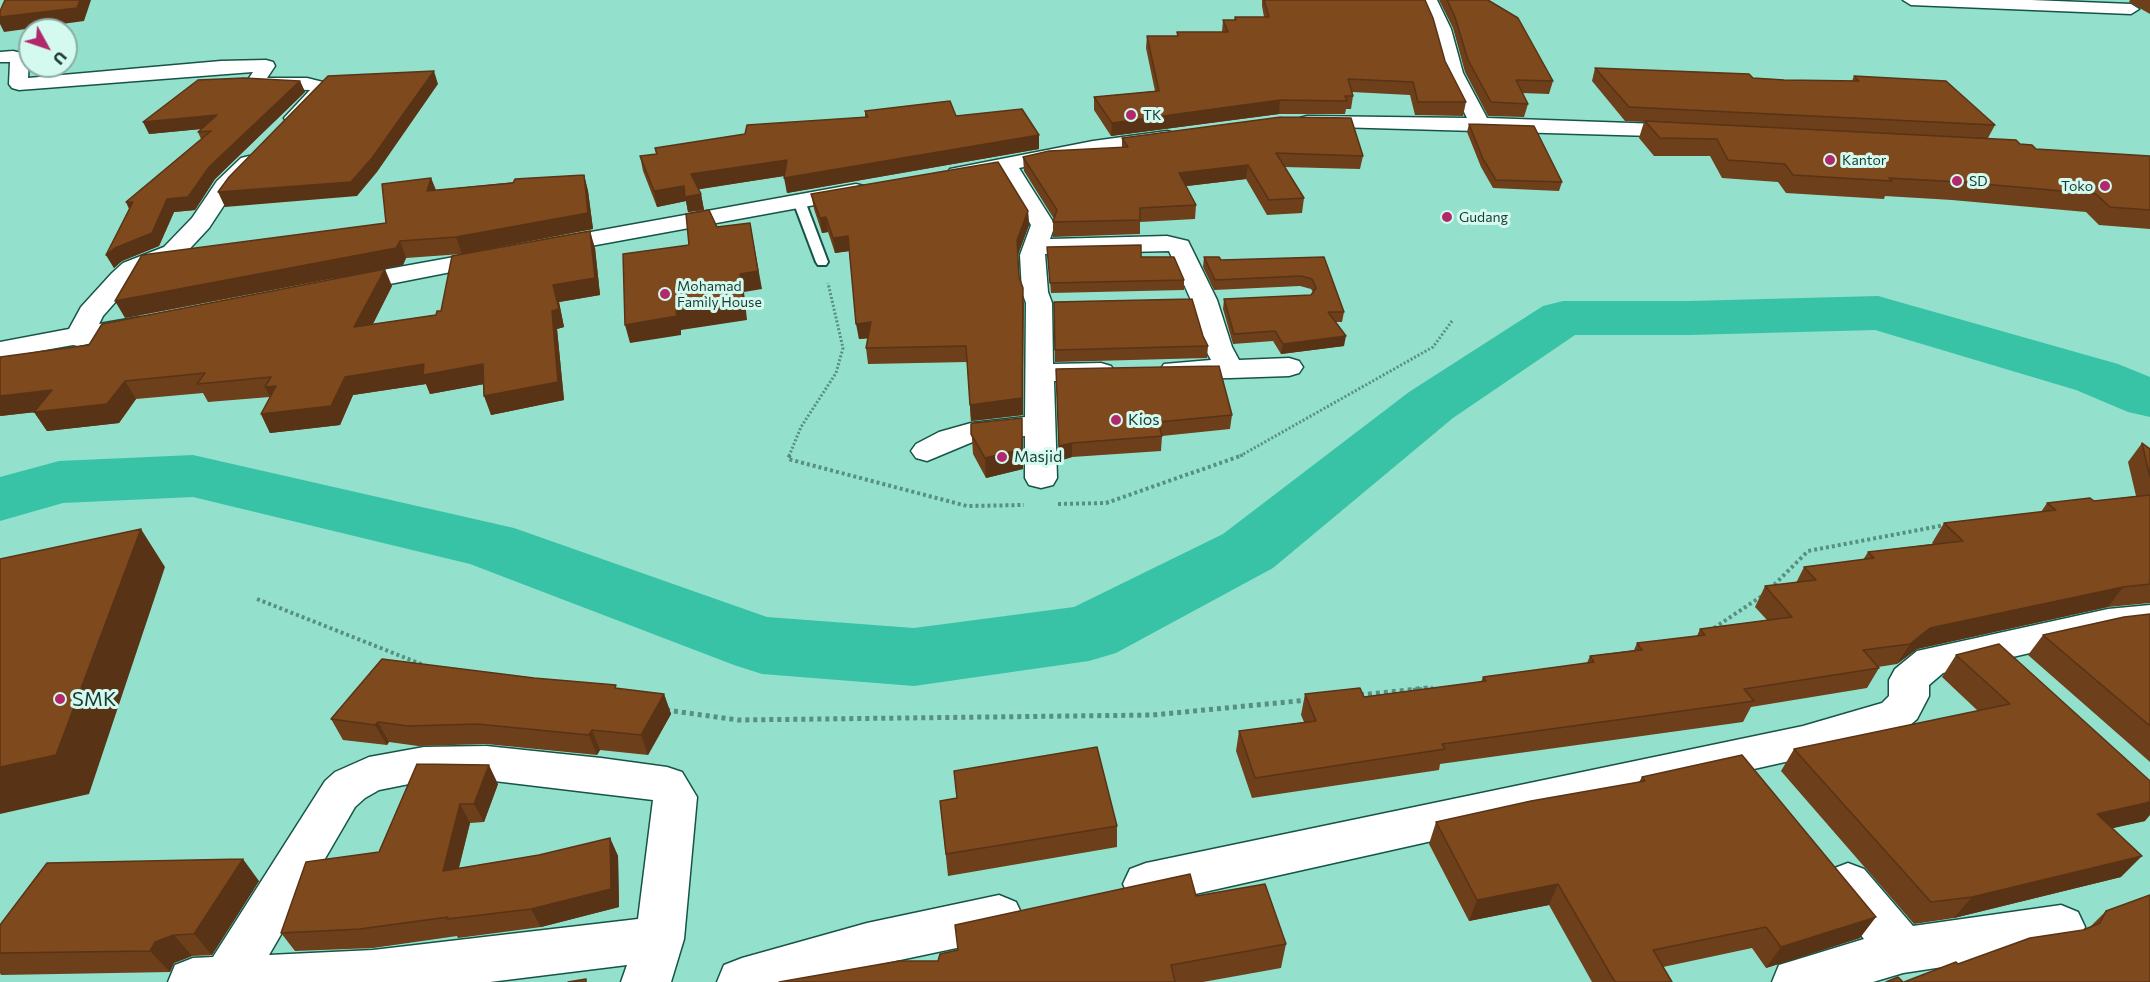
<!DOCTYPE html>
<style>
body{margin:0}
#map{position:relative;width:2150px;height:982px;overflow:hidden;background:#93e1cc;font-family:Commissioner,sans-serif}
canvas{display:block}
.north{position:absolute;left:18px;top:18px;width:60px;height:60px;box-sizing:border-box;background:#d4f9ee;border:2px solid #8aada3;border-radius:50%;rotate:130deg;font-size:16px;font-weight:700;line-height:24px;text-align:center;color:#1a3b33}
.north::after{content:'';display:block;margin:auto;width:21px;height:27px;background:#b1296b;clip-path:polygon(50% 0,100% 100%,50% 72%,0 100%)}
</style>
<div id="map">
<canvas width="2150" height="982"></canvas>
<div class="north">U</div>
</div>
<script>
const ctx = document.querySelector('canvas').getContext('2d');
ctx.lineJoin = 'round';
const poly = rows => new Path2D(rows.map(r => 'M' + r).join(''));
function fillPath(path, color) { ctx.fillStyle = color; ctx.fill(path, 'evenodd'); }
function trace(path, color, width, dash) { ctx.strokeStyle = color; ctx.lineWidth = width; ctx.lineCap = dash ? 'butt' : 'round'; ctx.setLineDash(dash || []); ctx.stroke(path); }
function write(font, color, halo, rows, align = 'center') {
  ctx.font = font + ' Commissioner,sans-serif'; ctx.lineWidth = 6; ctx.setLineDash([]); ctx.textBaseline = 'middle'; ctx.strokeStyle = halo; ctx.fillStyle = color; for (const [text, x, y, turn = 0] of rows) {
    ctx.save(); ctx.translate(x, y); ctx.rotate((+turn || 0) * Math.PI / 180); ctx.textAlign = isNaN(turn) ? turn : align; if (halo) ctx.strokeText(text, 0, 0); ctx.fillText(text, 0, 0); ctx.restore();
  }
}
fillPath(poly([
 [1878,296,2118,364,2150,377,2150,417,2128,412,2076,390,1875,330,1689,335,1575,335,1453,418,1273,568,1116,653,1089,661,914,686,762,674,734,665,470,564,193,497,63,503,0,521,0,477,59,461,193,455,514,528,767,617,914,628,1074,607,1223,534,1409,392,1543,306,1563,301,1689,301,1878,296]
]), '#38c3a7');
const lane = poly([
 [799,198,805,201,828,262,826,265,818,265,816,262,793,201,799,198]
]);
const street = poly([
 [1421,0,1437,0,1451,29,1463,73,1487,118,1688,125,1695,127,1698,131,1695,135,1688,137,1300,126,1297,122,1300,118,1307,116,1467,118,1445,73,1433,29,1421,0],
 [1903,0,2031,0,2131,4,2139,9,2131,14,1911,5,1903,0],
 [13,51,26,54,29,58,28,78,221,61,266,60,273,62,275,66,267,78,307,78,327,83,330,87,326,97,301,122,294,124,287,122,284,118,310,90,250,88,247,81,253,72,19,90,12,88,9,84,10,62,0,62,0,52,13,51],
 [1167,131,1174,133,1177,137,1174,141,1093,153,1019,168,1055,225,1050,239,1167,236,1188,241,1217,300,1232,347,1239,360,1289,358,1299,361,1303,367,1299,373,1289,376,1230,378,1174,379,1164,376,1160,370,1164,364,1211,360,1204,347,1191,300,1169,251,1045,254,1048,292,1052,303,1053,364,1101,363,1111,366,1115,372,1111,378,1101,381,1054,381,1057,478,1053,485,1041,488,1029,485,1025,478,1025,436,975,441,927,461,916,458,911,451,916,444,939,432,971,423,1025,417,1026,303,1022,292,1020,255,1031,225,1000,172,958,181,950,179,947,174,950,169,1093,141,1167,131],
 [249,156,257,158,260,163,234,190,209,228,182,257,141,273,103,316,99,324,140,317,150,319,154,325,150,331,78,346,73,345,0,358,0,342,69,329,81,307,112,273,123,263,164,247,192,218,217,181,241,158,249,156],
 [856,184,864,186,867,191,864,196,547,254,538,252,535,247,538,242,547,240,856,184],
 [493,250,502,252,505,257,502,262,344,293,335,291,331,285,335,279,344,277,493,250],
 [2150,605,2150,631,2108,635,1943,673,1929,685,1929,696,1917,719,1909,726,1803,758,1146,905,1130,899,1123,884,1130,869,1146,863,1803,726,1882,703,1889,696,1889,680,1895,669,1917,651,2108,609,2150,605],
 [486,746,601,758,667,767,682,772,697,797,684,939,671,982,621,982,627,965,490,982,168,982,175,965,193,958,213,957,325,781,335,772,369,757,424,747,486,746],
 [486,780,653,800,638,919,373,950,269,955,355,807,365,798,379,790,424,781,486,780],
 [1848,863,1864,869,1913,926,2061,905,2078,912,2085,927,2078,942,2061,949,1903,973,1873,982,1772,982,1779,965,1864,939,1832,899,1825,884,1832,869,1848,863],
 [999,895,1016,902,1023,917,1016,932,999,939,867,967,819,982,717,982,724,965,742,958,867,923,999,895]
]);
trace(lane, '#165447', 4);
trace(street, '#165447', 3);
trace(poly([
 [789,456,801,427,836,373,843,348,828,283],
 [1240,456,1433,347,1452,321]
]), '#578f80', 3, [2, 2]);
trace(poly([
 [790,455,788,459,967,506,1024,505],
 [1058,504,1106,503,1243,455],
 [1770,589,1808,551,1945,525],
 [257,599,426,666],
 [1714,628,1762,596],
 [1413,690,1433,688]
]), '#578f80', 4, [3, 3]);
trace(poly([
 [1360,695,1428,688],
 [666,710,738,720,1153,715,1308,700]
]), '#578f80', 5, [4, 4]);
fillPath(lane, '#fff');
fillPath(street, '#fff');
fillPath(poly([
 [1262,0,1425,0,1445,61,1466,102,1463,116,1415,115,1410,95,1352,92,1353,96,1351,109,1346,109,1345,114,1279,114,1111,136,1094,110,1094,97,1155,91,1146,48,1147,36,1177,36,1177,32,1222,32,1223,20,1234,20,1235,17,1264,17,1262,6],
 [1439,0,1488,0,1553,81,1549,94,1522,93,1528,104,1524,117,1488,116,1465,72,1453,28],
 [2130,0,2150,0,2150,14,2129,2],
 [1595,68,1784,80,1852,81,1854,76,1995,125,1988,138,2020,144,2036,149,2150,156,2150,229,2099,225,2086,212,1952,200,1885,196,1884,199,1786,193,1778,182,1722,178,1710,156,1654,156,1639,138,1644,122,1625,121,1592,81],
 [300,81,305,92,215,179,195,210,174,212,159,246,122,261,114,268,106,255,129,209,126,202,201,139,198,132,201,129,149,134],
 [865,111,956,116,1039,135,1039,149,787,193,785,176,698,189,701,194,704,210,688,212,686,201,657,207,643,171,640,156,656,154,655,148,865,117],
 [1469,124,1562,182,1559,191,1493,188,1481,167,1467,132],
 [1122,138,1363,156,1360,169,1284,167,1304,198,1302,213,1267,215,1246,179,1186,186,1196,205,1195,219,1140,222,1140,234,1053,237,1053,222,1054,219,1024,171,1023,157,1122,147],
 [584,175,588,191,593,229,462,254,406,258,403,265,125,318,386,223,431,178,436,190],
 [811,194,1028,211,1029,225,1018,254,1019,277,1024,303,1023,415,971,421,967,362,868,364,866,348,868,338,859,339,849,251,835,253,828,232,822,233,814,209],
 [1047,247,1141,257,1184,280,1184,290,1051,293],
 [595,248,600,295,559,302,564,327,557,329,564,400,491,415,484,384,430,394,426,384,353,395,340,425,270,433,261,414,270,397,208,402,203,393,136,399,119,423,47,431,34,412,0,416,89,345,392,286,373,324,436,315,441,311],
 [1204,257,1221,260,1324,257,1344,312,1342,322,1335,322,1344,346,1281,354,1273,341,1233,344,1223,309,1224,299,1311,295,1313,292,1311,289,1300,286,1214,290,1203,267],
 [1054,302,1203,336,1208,346,1207,358,1055,362],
 [1056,369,1232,415,1230,429,1162,436,1161,451,1072,457,1059,461],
 [971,424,1023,438,1023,469,986,478,973,454],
 [2142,443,2150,449,2150,603,2108,607,1917,649,1897,664,1878,667,1879,668,1867,688,1751,707,1743,722,1440,764,1439,770,1252,798,1236,751,1239,731,1304,722,1301,715,1305,694,1364,697,1481,682,1483,677,1587,663,1590,656,1634,650,1637,643,1697,636,1700,629,1767,620,1755,607,1765,586,1796,583,1804,567,1863,560,1868,552,1933,544,1932,543,1944,523,2041,512,2047,503,2094,501,2136,496,2128,462],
 [2150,614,2150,762,2028,655,2043,635],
 [1956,655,2145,821,2112,828,2121,877,1954,918,1914,924,1781,771,1794,749,1978,711,1942,677],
 [617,689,664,694,671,714,648,755,600,750,597,755,486,744,418,746,389,742,387,745,343,740,331,719],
 [417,764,498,784,484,822,470,823,459,868,539,855,610,838,618,856,619,907,541,927,458,938,457,936,373,948,295,951,281,933,379,852],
 [1642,777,1860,938,1766,968,1752,948,1663,967,1672,982,1592,982,1549,905,1469,921,1429,844,1436,822,1639,782],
 [957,798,1117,826,1117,847,948,876,940,801],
 [259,881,212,955,192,956,174,963,170,972,1,975,0,973,0,925],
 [1196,896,1286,944,1281,968,1203,982,779,982,938,961,958,950],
 [2106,911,2150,982,1958,964,2083,930,2090,927]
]), '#6d3f1a');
fillPath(poly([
 [80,0,91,0,84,21,4,32,0,24,0,17],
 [434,71,438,84,377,172,357,196,225,207,218,192],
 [300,81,305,92,215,179,195,210,174,212,159,246,122,261,114,268,106,255,167,199,209,167],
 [1280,100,1279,114,1111,136,1112,123],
 [217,115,222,127,149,134,143,122],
 [1039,135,1039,149,787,193,784,178],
 [787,160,789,175,695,190,691,174],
 [1248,165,1246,179,1179,187,1179,173],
 [584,175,588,191,593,229,462,254,456,237],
 [431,178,437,194,427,191],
 [684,186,701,194,704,210,688,212,686,201,657,207,654,191],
 [126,202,133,202,133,215],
 [1028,211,1029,225,1018,255,1017,240],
 [826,217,828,232,822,233,820,218],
 [750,223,762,289,744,292,747,320,681,330,681,335,630,343,625,325,676,311,740,274],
 [590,231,595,248,600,295,559,302,564,327,557,329,564,400,491,415,484,396,552,311,553,285],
 [848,236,850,251,835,253,833,238],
 [400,241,406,258,403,265,125,318,115,301],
 [385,269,392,286,362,345,354,327],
 [1023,288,1023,415,971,421,970,405],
 [871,322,873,338,859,339,856,324],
 [1346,336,1344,346,1281,354,1283,344],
 [424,364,483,364,490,383,430,394,426,384,353,395,340,425,270,433,261,414,345,377],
 [125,381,136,399,119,423,47,431,34,412],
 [276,386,275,406,265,387],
 [52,390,64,409,0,416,0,396],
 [1022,418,1023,469,986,478,985,458],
 [1072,443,1072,457,1059,461,1059,446],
 [141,529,165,567,89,794,0,814,0,767],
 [2123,587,2108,607,1917,649,1897,664,1910,644,1930,628],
 [664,694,671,714,648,755,641,735],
 [378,722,389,742,387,745,375,725],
 [592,730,600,750,597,755,589,735],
 [489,765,498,784,484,822,474,804],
 [2150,802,2150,815,2145,821,2078,836,2097,814],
 [460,804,470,823,453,890,443,871],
 [610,838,618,856,619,907,541,927,531,909],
 [2142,856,2121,877,1954,918,1972,897],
 [243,859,259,881,212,955,194,934],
 [1558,884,1549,905,1469,921,1477,900],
 [1876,917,1860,938,1766,968,1781,947],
 [174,935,192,956,174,963,170,972,150,951,155,942]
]), '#593315');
const building = poly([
 [5,0,80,0,77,8,0,17,0,11,5,0],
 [1264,0,1425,0,1433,18,1445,61,1466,102,1418,102,1413,82,1348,79,1353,96,1345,96,1347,101,1280,100,1112,123,1094,97,1159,91,1147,36,1178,36,1177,32,1228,32,1223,20,1236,20,1235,17,1269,17,1264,0],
 [1447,0,1488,0,1518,18,1553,81,1516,80,1528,104,1491,102,1468,60,1455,17,1447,0],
 [1595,68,1749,74,1753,78,1784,80,1859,81,1854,76,1946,81,1995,125,1629,107,1595,68],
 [434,71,372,158,351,182,218,192,229,177,328,76,434,71],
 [244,78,300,81,209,167,188,197,167,199,152,233,115,248,106,255,133,202,126,202,211,131,198,132,217,115,143,122,198,80,244,78],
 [950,101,956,116,1022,109,1039,135,784,178,787,160,691,174,701,194,685,197,684,186,654,191,640,156,657,154,655,148,745,134,747,125,868,117,865,111,950,101],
 [1281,117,1351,118,1363,156,1276,153,1304,198,1269,200,1248,165,1179,173,1196,205,1140,208,1140,220,1053,222,1057,210,1023,157,1049,151,1128,147,1122,138,1281,117],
 [1645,121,2016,140,2020,144,2032,145,2036,149,2150,156,2150,210,2110,207,2096,194,1961,182,1889,178,1892,181,1793,175,1785,164,1728,160,1717,139,1660,138,1645,121],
 [1469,124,1534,126,1562,182,1496,180,1483,159,1469,124],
 [998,162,1028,211,1017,240,1019,277,1023,288,1022,398,970,405,966,346,866,348,871,322,856,324,848,236,833,238,826,217,820,218,811,194,998,162],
 [584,175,588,213,456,237,400,241,396,248,115,301,142,255,386,223,382,184,431,178,427,191,513,183,515,179,584,175],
 [709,210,717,227,750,223,758,271,740,274,743,302,676,311,677,316,625,325,623,254,689,245,686,214,709,210],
 [590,231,595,278,553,285,559,309,552,311,558,382,484,396,483,364,423,375,424,364,345,377,331,406,261,414,276,386,265,387,271,377,197,384,205,373,125,381,107,404,34,412,52,390,0,396,0,357,89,345,102,324,385,269,354,327,436,315,437,311,441,311,452,256,590,231],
 [1141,245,1141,257,1174,257,1184,280,1050,283,1047,247,1141,245],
 [1204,257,1219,257,1221,260,1324,257,1344,312,1328,312,1346,336,1283,344,1275,331,1234,334,1224,299,1311,295,1316,288,1312,279,1301,276,1215,280,1204,257],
 [1192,299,1203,336,1208,346,1055,350,1054,302,1192,299],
 [1219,366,1232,415,1158,422,1162,436,1072,443,1059,446,1056,369,1219,366],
 [1022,418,1022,449,985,458,971,434,971,424,974,423,1022,418],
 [2142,443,2150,449,2150,477,2142,443],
 [2150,495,2150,584,2123,587,1930,628,1910,644,1863,650,1879,668,1744,689,1754,701,1442,744,1445,749,1255,778,1239,731,1316,721,1305,694,1360,688,1364,697,1486,681,1483,677,1594,662,1590,656,1642,650,1637,643,1705,635,1700,629,1792,617,1765,586,1816,580,1804,567,1874,558,1868,552,1963,541,1944,523,2056,510,2047,503,2090,498,2094,501,2150,495],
 [141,529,56,755,0,767,0,559,141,529],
 [2150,614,2150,726,2043,635,2124,617,2150,614],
 [1999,644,2150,781,2150,802,2097,814,2142,856,1972,897,1931,902,1794,749,2010,704,1956,655,1999,644],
 [382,659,534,678,616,685,615,688,664,694,641,735,592,730,589,735,477,724,408,726,378,722,375,725,331,719,382,659],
 [1097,747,1117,826,946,854,940,801,957,798,954,771,1097,747],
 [1742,755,1876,917,1781,947,1766,927,1653,950,1672,982,1615,982,1558,884,1477,900,1436,822,1531,801,1645,781,1642,777,1742,755],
 [417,764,489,765,474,804,460,804,443,871,539,855,610,838,611,889,531,909,447,919,448,917,360,929,281,933,306,862,379,852,417,764],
 [243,859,194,934,174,935,155,942,150,951,0,953,0,925,47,863,243,859],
 [1190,874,1196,896,1265,884,1286,944,1171,965,1175,982,779,982,899,961,938,961,940,954,958,950,955,925,1190,874],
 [2150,895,2150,982,1904,982,1956,962,1958,964,2030,938,2083,930,2100,923,2106,911,2150,895],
 [1898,977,1903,982,1886,982,1898,977],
 [586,979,586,982,568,982,586,979]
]);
fillPath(building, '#7f491e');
trace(building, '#593315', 1.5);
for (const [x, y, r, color] of [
 [1131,115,6,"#b1296b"],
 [1830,160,6,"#b1296b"],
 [1957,181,6,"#b1296b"],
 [2105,186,6,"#b1296b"],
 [1447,217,6,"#b1296b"],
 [665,294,6,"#b1296b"],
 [1116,420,6,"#b1296b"],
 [1002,457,6,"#b1296b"],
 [60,699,6,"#b1296b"]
]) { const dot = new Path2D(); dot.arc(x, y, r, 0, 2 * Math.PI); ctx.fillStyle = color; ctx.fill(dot); trace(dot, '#d4f9ee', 2); }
write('14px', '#1a3b33', '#d4f9ee', [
 ["TK",1143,115],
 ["Kantor",1842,160],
 ["SD",1969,181],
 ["Toko",2093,186,"right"],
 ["Gudang",1459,217],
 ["Mohamad",677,286],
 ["Family House",677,302]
], 'left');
write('16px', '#1a3b33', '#d4f9ee', [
 ["Kios",1128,420],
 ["Masjid",1014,457]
], 'left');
write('20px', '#1a3b33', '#d4f9ee', [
 ["SMK",72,699]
], 'left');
</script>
